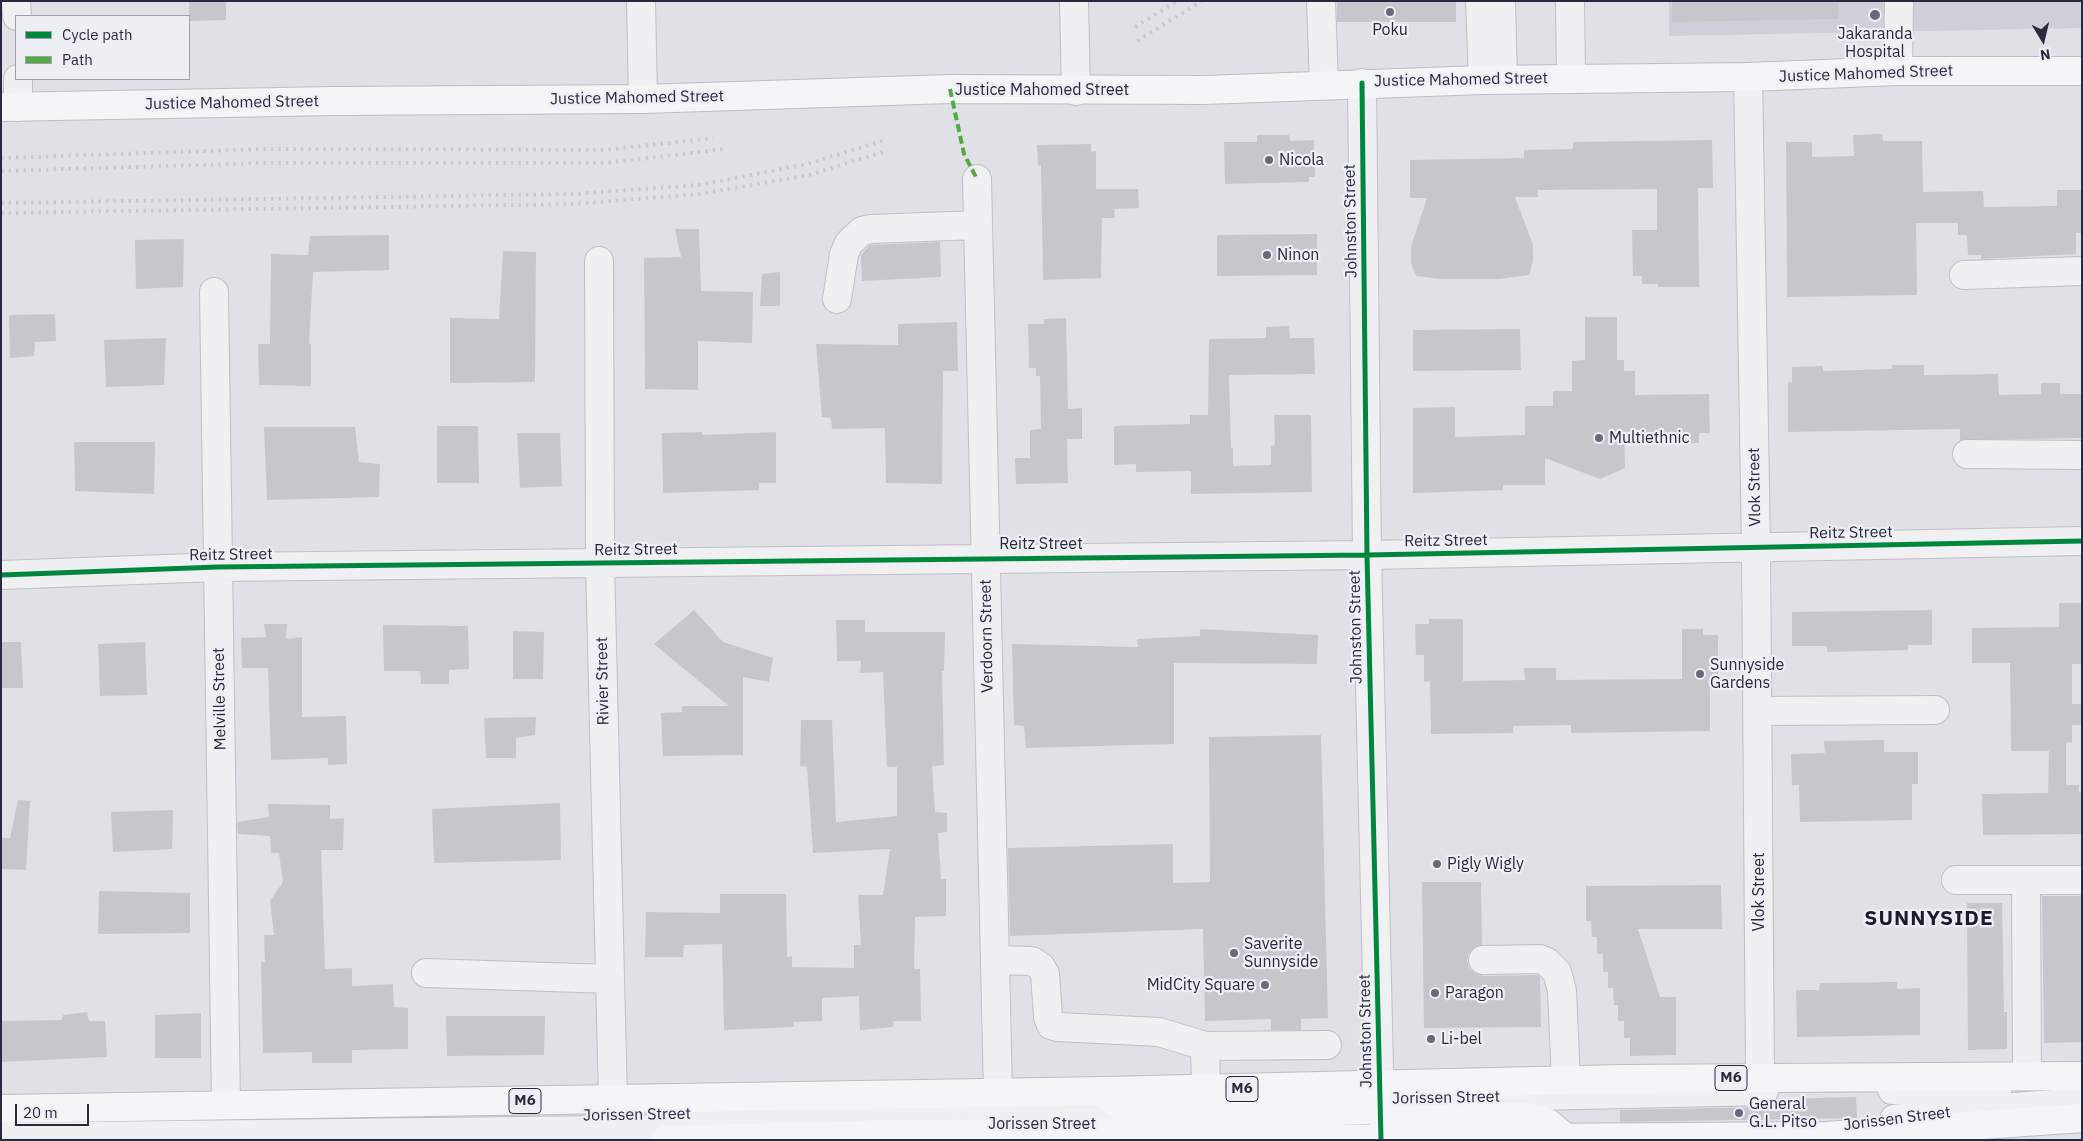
<!DOCTYPE html>
<style>
body{margin:0}
#map{position:relative;width:2083px;height:1141px;overflow:hidden;background:#e0e1e6;font-family:"IBM Plex Sans",sans-serif}
canvas{display:block}
.frame{position:absolute;inset:0;border:2px solid #282a3e;pointer-events:none}
.legend{position:absolute;left:15px;top:15px;width:175px;height:65px;box-sizing:border-box;background:#eeeff5;border:1px solid #9fa0ac;margin:0;padding:6px 9px;list-style:none;font-size:15px;color:#282a3e}
.legend li{display:flex;align-items:center;gap:10px;height:25px}
.legend b{width:25px;border:1px solid #9fa0ac}
.north{position:absolute;left:2018px;top:15px;width:50px;height:50px;-webkit-text-stroke:4px #eeeff5;paint-order:stroke;rotate:171deg;font-size:14px;font-weight:700;line-height:20px;text-align:center;color:#282a3e}
.north::after{content:'';display:block;margin:auto;width:18px;height:22px;background:#282a3e;clip-path:polygon(50% 0,100% 100%,50% 72%,0 100%)}
.scale{position:absolute;left:15px;top:1104px;width:74px;height:22px;box-sizing:border-box;border:2px solid #282a3e;border-top:0;padding-left:6px;font-size:15px;line-height:18px;white-space:nowrap;color:#282a3e;-webkit-text-stroke:4px #eeeff5;paint-order:stroke}
</style>
<div id="map">
<canvas width="2083" height="1141"></canvas>
<div class="frame"></div>
<ul class="legend">
<li><b style="height:6px;background:#00873e"></b>Cycle path</li>
<li><b style="height:6px;background:#53ab46"></b>Path</li>
</ul>
<div class="north">N</div>
<div class="scale">20 m</div>
</div>
<script>
const ctx = document.querySelector('canvas').getContext('2d');
ctx.lineJoin = 'round';
function fillPath(path, color) { ctx.fillStyle = color; ctx.fill(path, 'evenodd'); }
const poly = rows => new Path2D(rows.map(r => 'M' + r).join(''));
function trace(path, color, width, dash) { ctx.strokeStyle = color; ctx.lineWidth = width; ctx.lineCap = dash ? 'butt' : 'round'; ctx.setLineDash(dash || []); ctx.stroke(path); }
function write(font, color, halo, rows, align = 'center') {
  ctx.font = font + ' "IBM Plex Sans",sans-serif'; ctx.lineWidth = 4.5; ctx.setLineDash([]); ctx.textBaseline = 'middle'; ctx.strokeStyle = halo; ctx.fillStyle = color; for (const [text, x, y, turn = 0] of rows) {
    ctx.save(); ctx.translate(x, y); ctx.rotate((+turn || 0) * Math.PI / 180); ctx.textAlign = isNaN(turn) ? turn : align; if (halo) ctx.strokeText(text, 0, 0); ctx.fillText(text, 0, 0); ctx.restore();
  }
}
fillPath(poly([
 [1669,1,2082,1,2082,28,1669,36]
]), '#ced0d9');
fillPath(poly([
 [189,1,226,1,226,20,189,21],
 [1337,1,1456,1,1456,22,1337,22],
 [1672,1,1838,1,1838,19,1672,22],
 [1882,134,1883,141,1922,141,1923,192,1983,191,1984,207,2057,206,2057,190,2082,190,2082,233,2076,233,2076,254,1981,259,1981,255,1968,255,1967,235,1958,235,1958,223,1916,223,1917,295,1787,297,1786,142,1812,142,1812,157,1854,156,1853,135],
 [1257,135,1289,135,1290,141,1314,140,1315,177,1309,177,1309,182,1225,184,1224,142,1257,142],
 [1712,140,1713,188,1698,188,1699,287,1658,287,1658,284,1642,284,1642,276,1633,276,1632,230,1657,230,1657,189,1538,190,1538,197,1515,197,1533,245,1533,261,1529,275,1499,279,1442,279,1416,276,1411,263,1411,247,1427,198,1410,198,1410,160,1524,158,1524,150,1573,149,1573,142],
 [1091,144,1091,152,1096,151,1096,189,1138,189,1139,208,1114,209,1115,218,1102,218,1101,278,1043,280,1041,165,1038,166,1037,145],
 [675,229,699,229,701,291,753,292,752,343,698,341,698,390,645,389,644,258,681,257],
 [1317,234,1317,275,1217,276,1217,235],
 [389,235,389,270,313,272,309,344,311,344,311,386,259,385,258,344,270,344,271,254,308,255,310,236],
 [184,239,183,287,136,289,135,240],
 [940,242,941,277,862,281,861,255,870,245],
 [503,251,536,252,535,382,450,383,450,318,499,319],
 [780,272,780,306,760,306,762,274],
 [55,314,56,341,35,342,34,356,10,358,9,315],
 [1585,317,1617,317,1617,360,1624,360,1624,371,1635,371,1635,395,1709,394,1710,433,1699,433,1699,443,1671,443,1671,433,1624,434,1625,468,1600,479,1545,458,1545,485,1503,485,1503,490,1413,493,1413,408,1455,407,1455,437,1525,435,1525,406,1553,406,1553,391,1572,391,1572,361,1585,360],
 [1066,318,1068,409,1082,408,1082,439,1067,439,1068,483,1016,484,1015,458,1030,458,1030,430,1041,429,1040,376,1036,376,1036,368,1029,368,1028,324,1044,324,1044,319],
 [957,322,958,371,943,371,942,484,886,483,885,428,832,429,831,418,822,417,816,344,898,345,898,324],
 [1289,326,1290,338,1314,338,1315,374,1229,375,1231,448,1233,448,1233,466,1271,465,1271,446,1275,445,1274,415,1311,415,1312,492,1191,494,1191,471,1136,472,1136,464,1114,465,1114,426,1190,424,1190,415,1208,415,1209,339,1266,338,1266,327],
 [1520,329,1521,370,1413,371,1413,330],
 [166,338,164,385,106,387,104,340],
 [1892,365,1924,365,1924,375,1998,374,1999,395,2041,394,2041,383,2060,383,2060,394,2082,394,2082,438,1960,440,1960,429,1788,432,1788,382,1792,382,1792,367,1823,366,1823,371,1892,369],
 [437,426,478,426,479,483,437,483],
 [264,427,355,427,359,462,380,464,379,497,267,500],
 [702,432,702,435,776,432,776,483,759,483,759,490,663,493,662,433],
 [517,433,560,433,562,486,520,488],
 [74,442,155,442,154,494,75,491],
 [2059,603,2082,603,2082,664,2072,664,2072,704,2082,704,2082,725,2072,725,2072,742,2066,743,2066,785,2079,785,2079,792,2082,792,2082,834,1983,835,1982,794,2048,793,2049,751,2011,751,2010,663,1972,663,1972,628,2059,627],
 [694,610,723,642,773,658,769,682,743,677,743,755,663,756,661,713,682,712,682,706,729,706,654,644],
 [1932,610,1932,645,1908,645,1908,650,1827,652,1827,646,1792,646,1792,612],
 [1429,619,1463,619,1463,681,1525,680,1524,668,1556,668,1556,680,1682,679,1682,629,1703,629,1703,635,1718,635,1718,679,1710,679,1710,731,1571,733,1571,725,1513,726,1513,733,1431,734,1430,681,1424,682,1424,655,1416,655,1415,624,1429,624],
 [836,620,865,620,865,632,945,632,944,671,942,671,944,765,932,766,935,812,947,813,947,832,938,833,941,879,946,879,946,916,915,917,914,969,920,969,921,1021,894,1021,893,1027,860,1030,859,996,822,998,822,1021,793,1022,794,1027,724,1030,722,944,684,945,683,957,645,957,646,912,720,913,720,894,786,894,787,957,792,956,792,967,854,968,854,945,861,945,858,895,883,895,890,849,813,853,807,767,800,766,801,720,832,720,836,822,897,816,897,767,887,767,883,672,860,673,861,661,837,661],
 [264,624,287,624,286,639,302,637,302,717,346,716,347,764,328,765,328,758,271,760,268,668,242,668,241,638,266,637],
 [383,625,468,626,469,669,449,670,449,684,421,684,420,671,384,671],
 [1200,629,1318,635,1317,664,1174,663,1174,744,1026,748,1024,726,1014,725,1012,644,1138,647,1137,639,1200,636],
 [513,631,544,632,543,679,513,679],
 [1,642,21,642,23,688,1,688],
 [145,642,147,695,100,696,98,644],
 [536,717,535,735,516,738,516,758,486,758,484,718],
 [1321,735,1328,1018,1301,1019,1301,1030,1271,1030,1271,1019,1205,1021,1203,929,1010,936,1008,848,1173,844,1173,883,1210,882,1209,737],
 [1884,740,1884,752,1918,752,1918,784,1912,784,1912,820,1800,822,1799,785,1792,785,1791,754,1825,753,1824,741],
 [18,800,30,801,26,870,1,869,1,838,10,838],
 [560,803,561,860,434,863,432,809],
 [268,804,330,805,330,819,344,818,343,850,321,850,325,969,352,968,352,986,393,984,394,1007,408,1008,408,1049,352,1050,352,1063,312,1063,312,1052,263,1053,261,962,265,962,264,935,274,935,270,901,283,882,279,853,271,853,270,836,238,834,237,822,269,817],
 [173,810,172,849,113,852,111,812],
 [1422,882,1481,882,1482,945,1475,947,1469,953,1467,961,1469,968,1475,973,1483,976,1538,975,1540,977,1541,1027,1424,1028],
 [1721,885,1722,929,1638,929,1660,997,1676,997,1676,1055,1630,1056,1630,1038,1624,1038,1624,1021,1618,1021,1618,1005,1614,1005,1613,988,1608,988,1608,972,1603,972,1603,954,1597,954,1597,937,1592,937,1591,921,1586,921,1586,886],
 [99,891,190,893,190,933,98,934],
 [2042,896,2082,896,2082,1042,2044,1043],
 [1967,903,2002,903,2004,1012,2007,1012,2007,1049,1968,1050],
 [1897,982,1897,989,1920,988,1920,1035,1797,1037,1796,990,1819,990,1820,983],
 [87,1012,89,1021,105,1021,107,1057,1,1062,1,1021,62,1020,63,1015],
 [201,1013,201,1058,155,1058,155,1015],
 [446,1016,545,1016,544,1055,447,1056],
 [1856,1097,1857,1118,1620,1122,1620,1110,1764,1107,1772,1105,1777,1099]
]), '#c6c7cc');
const minor = poly([
 [16,1,17,16],
 [641,1,643,99],
 [1074,1,1076,91],
 [1321,1,1324,85],
 [1480,1,1483,80],
 [1501,1,1503,79],
 [1570,1,1571,78],
 [1898,71,1899,1],
 [1748,77,1756,547,1760,1078],
 [18,79,18,107],
 [1362,83,1367,555,1380,1109],
 [977,179,998,1093],
 [599,261,600,563,613,1100],
 [1964,275,2082,271],
 [214,292,226,1105],
 [837,299,844,254,849,243,862,231,871,229,978,225],
 [1967,454,2082,455],
 [1,575,218,567,1367,555,2082,541],
 [1757,711,1935,710],
 [1956,880,2082,880],
 [2026,880,2027,1076],
 [995,960,1032,961,1041,967,1045,974,1048,1017,1051,1025,1057,1027,1159,1032,1205,1046,1327,1045],
 [1483,960,1540,959,1547,962,1557,972,1562,991,1566,1081],
 [426,973,610,979],
 [1205,1046,1206,1089],
 [1892,1090,1997,1092],
 [1350,1100,1764,1091],
 [668,1114,1137,1106],
 [1894,1119,1972,1110,2082,1102],
 [1,1137,694,1129]
]);
const major = poly([
 [1,107,334,101,643,99,950,89,1204,90,1483,80,1748,77,1898,71,2082,71],
 [1105,1092,1120,1107,1133,1110,1380,1110],
 [1,1109,1104,1091,1622,1079,2082,1076],
 [1383,1122,1486,1116,1527,1117,1548,1123,1567,1139],
 [665,1140,896,1134,1123,1133,1381,1139,1826,1136,2082,1118]
]);
trace(minor, '#bfbfc4', 30);
trace(major, '#bdbec3', 30);
trace(minor, '#f0f0f2', 28);
trace(major, '#f4f5f6', 28);
trace(poly([
 [1135,27,1177,1],
 [1137,41,1202,1],
 [1,158,264,149,604,150,713,138],
 [1,171,264,163,605,163,725,149],
 [1,203,574,194,699,185,807,164,882,141],
 [1,213,574,204,700,194,809,175,886,151]
]), '#c9cace', 4, [2.5, 5]);
trace(poly([
 [950,89,964,154,977,179]
]), '#53ab46', 4, [8, 4]);
trace(poly([
 [1362,83,1367,555,1381,1140],
 [1,575,218,567,1367,555,2082,541]
]), '#00873e', 5);
for (const [x, y, r, color] of [
 [1390,12,5,"#686a79"],
 [1875,15,6,"#686a79"],
 [1269,160,5,"#686a79"],
 [1267,255,5,"#686a79"],
 [1599,438,5,"#686a79"],
 [1700,674,5,"#686a79"],
 [1437,864,5,"#686a79"],
 [1234,953,5,"#686a79"],
 [1265,985,5,"#686a79"],
 [1435,993,5,"#686a79"],
 [1431,1039,5,"#686a79"],
 [1739,1113,5,"#686a79"]
]) { const dot = new Path2D(); dot.arc(x, y, r, 0, 2 * Math.PI); ctx.fillStyle = color; ctx.fill(dot); trace(dot, '#eeeff5', 2); }
for (const [x, y, w] of [
 [1731,1078,32],
 [1242,1089,32],
 [525,1101,32]
]) { const box = new Path2D(); box.roundRect(x - w / 2, y - 12.5, w, 25, 4); ctx.fillStyle = '#eeeff5'; ctx.fill(box); trace(box, '#282a3e', 1); }
write('bold 15px', '#282a3e', null, [
 ["M6",1731,1078],
 ["M6",1242,1089],
 ["M6",525,1101]
]);
write('16px', '#282a3e', '#eeeff5', [
 ["Poku",1390,30,"center"],
 ["Jakaranda",1875,34,"center"],
 ["Hospital",1875,52,"center"],
 ["Nicola",1279,160],
 ["Ninon",1277,255],
 ["Multiethnic",1609,438],
 ["Sunnyside",1710,665],
 ["Gardens",1710,683],
 ["Pigly Wigly",1447,864],
 ["Saverite",1244,944],
 ["Sunnyside",1244,962],
 ["MidCity Square",1255,985,"right"],
 ["Paragon",1445,993],
 ["Li-bel",1441,1039],
 ["General",1749,1104],
 ["G.L. Pitso",1749,1122]
], 'left');
write('16px', '#282a3e', '#eeeff5', [
 ["Justice Mahomed Street",1866,74,-2],
 ["Justice Mahomed Street",1461,80,-1],
 ["Justice Mahomed Street",1042,90],
 ["Justice Mahomed Street",637,98,-1],
 ["Justice Mahomed Street",232,103,-1],
 ["Johnston Street",1351,221,-91],
 ["Vlok Street",1755,487,-91],
 ["Reitz Street",1851,533,-1],
 ["Reitz Street",1446,541,-1],
 ["Reitz Street",1041,544],
 ["Reitz Street",636,550,-1],
 ["Reitz Street",231,555,-1],
 ["Johnston Street",1356,627,-91],
 ["Verdoorn Street",987,636,-91],
 ["Rivier Street",603,681,-91],
 ["Melville Street",220,699,-91],
 ["Vlok Street",1759,892,-90],
 ["Johnston Street",1366,1031,-91],
 ["Jorissen Street",1446,1098,-1],
 ["Jorissen Street",637,1115,-1],
 ["Jorissen Street",1897,1119,-7],
 ["Jorissen Street",1042,1124]
]);
ctx.letterSpacing = '1px';
write('bold 21px', '#1a1b2f', '#eeeff5', [
 ["SUNNYSIDE",1929,919]
]);
ctx.letterSpacing = '0px';
</script>
